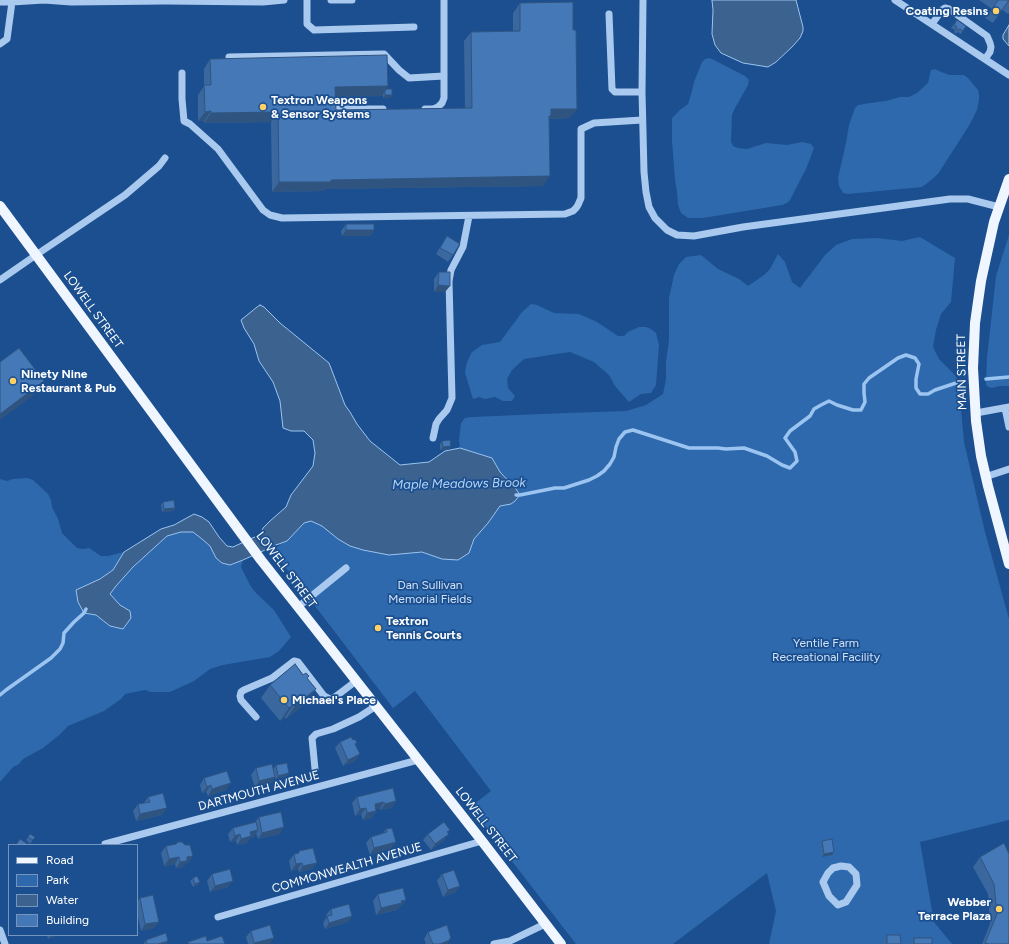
<!DOCTYPE html>
<style>
body{margin:0}
#map{position:relative;width:1009px;height:944px;overflow:hidden;background:#1b4f8f;font-family:Figtree,sans-serif}
canvas{display:block}
.legend{position:absolute;left:8px;top:844px;width:130px;height:92px;box-sizing:border-box;background:#1b4f8f;border:1px solid #7695bc;margin:0;padding:5px 7px;list-style:none;font-size:12px;color:#fff}
.legend li{display:flex;align-items:center;gap:8px;height:20px}
.legend b{width:20px;border:1px solid #7695bc}
</style>
<div id="map">
<canvas width="1009" height="944"></canvas>
<ul class="legend">
<li><b style="height:5px;background:#f0f6ff"></b>Road</li>
<li><b style="height:11px;background:#2e69ad"></b>Park</li>
<li><b style="height:11px;background:#3c6290"></b>Water</li>
<li><b style="height:11px;background:#4478b7"></b>Building</li>
</ul>
</div>
<script>
const ctx = document.querySelector('canvas').getContext('2d');
ctx.lineJoin = 'round';
function fillPath(path, color) { ctx.fillStyle = color; ctx.fill(path, 'evenodd'); }
const poly = rows => new Path2D(rows.map(r => 'M' + r).join(''));
function trace(path, color, width, dash) { ctx.strokeStyle = color; ctx.lineWidth = width; ctx.lineCap = dash ? 'butt' : 'round'; ctx.setLineDash(dash || []); ctx.stroke(path); }
function write(font, color, halo, rows, align = 'center') {
  ctx.font = font + ' Figtree,sans-serif'; ctx.lineWidth = 3.5; ctx.setLineDash([]); ctx.textBaseline = 'middle'; ctx.strokeStyle = halo; ctx.fillStyle = color; for (const [text, x, y, turn = 0] of rows) {
    ctx.save(); ctx.translate(x, y); ctx.rotate((+turn || 0) * Math.PI / 180); ctx.textAlign = isNaN(turn) ? turn : align; if (halo) ctx.strokeText(text, 0, 0); ctx.fillText(text, 0, 0); ctx.restore();
  }
}
fillPath(poly([
 [710,58,714,60,745,76,749,80,748,85,734,110,732,115,731,141,733,146,738,148,747,149,766,143,787,145,802,142,811,144,814,148,806,169,790,200,787,203,782,205,703,218,688,218,681,213,678,205,677,192,675,179,672,141,672,118,680,110,688,104,692,91,694,82,702,62,705,59],
 [935,69,941,72,950,75,964,75,968,78,978,90,979,95,979,100,977,110,970,124,938,174,930,181,922,187,848,194,843,193,839,186,838,178,846,143,849,125,855,108,858,105,877,102,886,101,900,97,909,97,917,93,928,83,931,70],
 [1009,235,1009,386,1000,386,992,388,988,387,986,385,986,379,987,358,996,276],
 [920,237,955,258,951,302,941,314,936,330,933,347,939,359,954,374,959,382,959,387,964,442,985,532,1009,619,1009,820,920,842,934,922,952,944,769,944,776,911,767,873,673,944,576,944,470,807,491,791,415,691,393,708,273,551,341,490,516,489,500,472,492,458,460,448,459,440,461,423,465,418,472,417,566,413,626,411,646,405,663,394,666,379,666,362,669,340,669,298,674,275,679,264,686,257,701,255,718,269,739,279,748,286,764,275,770,269,778,254,785,262,792,282,800,288,825,255,836,245,852,239,877,238,902,241],
 [531,304,537,305,554,313,579,314,597,322,618,336,624,336,628,332,639,327,646,327,651,329,656,333,659,345,656,385,651,393,641,394,629,402,615,386,609,375,594,362,570,352,524,359,512,370,507,379,508,388,515,396,512,401,503,401,495,397,485,399,479,397,473,399,465,373,467,362,472,352,482,345,500,342,522,312],
 [27,478,33,480,48,494,51,500,52,507,58,519,62,533,77,548,83,549,89,548,101,556,108,556,124,552,113,570,100,579,84,613,96,615,110,626,123,629,131,618,130,611,120,605,110,594,116,586,133,567,167,536,181,532,193,532,202,539,210,546,216,558,230,565,243,560,241,567,250,585,256,593,274,610,291,637,279,651,270,657,223,665,210,669,194,681,170,692,151,692,145,690,125,694,121,699,104,711,68,726,58,736,43,748,23,759,19,764,13,767,0,782,0,479,7,481,13,479]
]), '#2e69ad');
const water = poly([
 [712,0,796,0,803,27,803,31,800,38,792,47,776,62,768,67,743,63,721,53,715,45,712,34,713,10,712,0],
 [1009,25,1009,46,1003,39,1003,35,1009,25],
 [260,305,264,307,280,323,329,363,345,405,350,412,357,424,370,441,400,465,429,462,445,451,460,448,492,458,500,472,516,489,520,495,515,501,511,504,500,506,488,523,474,539,469,553,458,560,442,559,422,552,389,555,363,550,350,546,338,539,322,526,311,521,304,523,287,541,276,545,243,560,230,565,222,563,216,558,210,546,202,539,193,532,181,532,167,536,133,567,116,586,110,594,120,605,130,611,131,618,123,629,110,626,96,615,84,613,78,602,76,590,100,579,113,570,124,552,161,529,174,525,194,514,202,517,209,522,219,537,227,546,233,547,261,534,263,528,270,521,286,507,291,495,313,466,315,453,313,440,304,431,291,431,283,428,280,401,273,382,259,361,254,344,244,328,241,320,257,307,260,305]
]);
fillPath(water, '#3c6290');
trace(water, '#9cc4f0', 1);
trace(poly([
 [986,379,1009,377],
 [516,495,520,495,555,488,564,488,589,480,597,476,604,471,610,464,614,457,616,447,619,439,625,432,633,430,689,448,718,448,726,449,744,448,767,456,782,465,790,468,797,461,795,452,785,438,790,431,810,416,814,409,821,405,829,401,837,405,853,410,861,410,865,402,864,393,864,384,869,378,898,358,906,355,915,358,919,364,916,379,916,388,920,394,928,394,935,390,959,382],
 [0,695,6,690,51,658,60,649,63,643,64,633,74,622,84,613,86,609]
]), '#9cc4f0', 3.5);
trace(poly([
 [307,0,307,24,314,30,414,27],
 [331,0,352,0],
 [643,0,642,92,644,172,646,192,649,207,655,218,667,230,677,235,694,236,743,227,950,199,968,199,999,207],
 [895,0,1009,75],
 [0,2,12,2,44,0,71,2,166,1,263,2,284,0],
 [609,14,612,89,615,92,642,92],
 [932,24,942,10,945,8,949,9,987,36,990,43,991,47,990,52,985,59],
 [0,44,7,39,12,2],
 [229,57,384,54,399,70,409,78,444,76],
 [182,73,182,99,184,121,190,124,218,149,263,210,270,215,282,218,565,214,573,211,576,208,578,205,581,198,581,129,594,123,642,120],
 [333,109,383,109],
 [425,109,433,109,438,107,442,103,444,98,444,0],
 [0,280,36,255,125,195,159,166,165,158],
 [1005,408,1009,427],
 [976,413,1009,407],
 [433,438,436,424,439,419,447,410,452,398,449,281,451,270,463,247,469,216],
 [985,477,1009,469],
 [298,607,346,568],
 [256,717,241,700,240,696,241,692,244,690,272,678,294,661,298,662,324,696,328,698,331,699,335,697,356,681],
 [315,769,312,738,316,734,333,729,359,717,376,706],
 [105,844,418,760],
 [841,866,849,867,856,874,857,885,846,902,838,905,829,896,823,882,828,873,833,868,841,866],
 [218,917,482,841],
 [0,930,5,944],
 [494,944,510,941,545,924]
]), '#a9c9ee', 7);
trace(poly([
 [1009,179,994,222,981,281,975,323,973,368,976,421,981,456,988,486,1009,564],
 [0,206,261,560,310,622,482,841,561,944]
]), '#f0f6ff', 10);
fillPath(poly([
 [979,0,1009,0,1009,13,1008,14,1002,10,993,23,985,18,992,9],
 [520,3,570,118,549,119,543,186,325,189,324,191,272,192,271,122,204,123,204,121,198,121,198,95,204,86,204,69,210,59,388,86,386,89,392,95,390,98,383,98,383,94,382,96,335,97,336,110,465,108,464,41,471,32,513,31,513,13],
 [957,20,966,26,961,34,957,32,956,34,954,32,955,30,951,28],
 [346,224,374,230,370,236,342,236,341,231],
 [447,236,453,255,448,262,436,254],
 [439,272,445,292,434,292,434,279],
 [442,441,449,449,440,450,440,444],
 [163,502,175,508,173,511,162,512,161,505],
 [307,679,316,689,307,702,286,719,285,717,280,721,261,698,270,685],
 [340,742,355,746,355,761,343,766,335,748],
 [276,765,289,773,287,776,276,779,275,777,271,783,255,787,251,775,256,768,273,769],
 [204,778,226,790,208,796,206,792,202,793,200,785],
 [148,797,162,815,136,821,133,811,138,804,144,803],
 [357,797,396,801,391,808,380,810,380,808,376,809,376,811,372,818,363,820,361,814,355,816,352,803],
 [259,817,280,834,258,839,256,833,254,837,250,838,246,843,237,845,236,841,230,842,228,834,233,828,255,822],
 [386,829,396,842,391,848,370,855,366,843,371,837,383,833],
 [448,833,449,834,444,840,431,850,423,840,428,834],
 [30,834,35,837,30,844,26,840],
 [822,841,834,852,832,855,822,857,820,844],
 [166,846,193,856,189,862,186,863,183,867,176,868,175,864,164,866,161,853],
 [299,851,317,863,312,869,299,872,298,869,291,871,289,861,294,854,298,853],
 [1009,854,1009,944,982,944,990,924,988,894,973,867,980,857],
 [212,874,228,887,210,892,207,881],
 [442,874,460,886,455,892,443,897,437,881],
 [193,878,200,882,198,885,193,887,190,881],
 [378,894,406,900,401,906,399,907,397,910,376,915,373,901],
 [140,898,154,928,141,931,137,913,137,902],
 [331,909,352,916,348,922,325,929,323,923,327,917,326,915],
 [251,931,270,944,248,944,246,937],
 [428,932,451,938,447,944,426,944,424,939],
 [47,935,58,935,48,939],
 [887,935,901,944,882,944,882,942],
 [914,938,932,944,909,944],
 [146,940,168,941,166,944,144,944,144,943]
]), '#3a679d');
fillPath(poly([
 [388,86,382,96,329,97,335,87],
 [385,95,392,95,390,98,383,98],
 [551,109,577,109,570,118,549,119,544,125],
 [211,111,204,121,198,121,205,112],
 [278,112,271,122,204,123,211,113],
 [550,176,543,186,325,189,324,191,272,192,279,182,331,180],
 [346,230,374,230,370,236,342,236],
 [438,285,450,286,445,292,434,292],
 [44,381,35,394,0,420,0,414],
 [451,446,449,449,440,450,443,447],
 [175,508,173,511,162,512,164,509],
 [316,689,307,702,286,719,295,706],
 [294,704,285,717,280,721,289,708],
 [360,754,355,761,343,766,348,760],
 [289,773,287,776,276,779,278,776],
 [275,777,271,783,255,787,259,781],
 [231,783,226,790,208,796,212,789],
 [211,785,206,792,202,793,207,787],
 [396,801,391,808,380,810,385,804],
 [384,802,380,808,370,811,375,804],
 [167,808,162,815,136,821,140,814],
 [366,808,361,814,355,816,360,809],
 [376,811,372,818,363,820,367,813],
 [284,827,280,834,258,839,262,833],
 [258,830,254,837,250,838,246,843,237,845,241,839,250,832],
 [450,830,446,836,449,834,444,840,431,850,435,844],
 [240,834,236,841,230,842,235,836],
 [396,842,391,848,370,855,374,848],
 [834,852,832,855,822,857,824,854],
 [193,856,189,862,186,863,183,867,176,868,180,862,187,857],
 [179,857,175,864,164,866,169,859],
 [302,863,298,869,291,871,296,864],
 [317,863,312,869,299,872,303,866],
 [233,881,228,887,210,892,215,886],
 [200,882,198,885,193,887,195,884],
 [460,886,455,892,443,897,448,890],
 [406,900,401,906,399,907,397,910,376,915,381,908],
 [352,916,348,922,325,929,329,923],
 [159,922,154,928,141,931,145,924],
 [51,935,58,935,48,939],
 [274,938,270,944,254,944,254,943],
 [451,938,447,944,440,944,449,939],
 [168,941,166,944,158,944]
]), '#305480');
const building = poly([
 [998,0,1009,0,999,14,992,9,998,0],
 [573,2,573,30,576,30,577,109,551,109,551,116,549,116,550,176,331,180,331,182,279,182,278,112,211,113,211,111,205,112,204,85,211,85,210,59,387,55,388,86,335,87,336,110,472,108,471,32,520,31,520,3,573,2],
 [957,20,966,26,963,31,960,29,958,30,956,29,957,27,954,25,957,20],
 [386,89,392,89,392,95,385,95,385,91,386,89],
 [346,224,374,224,374,230,346,230,346,224],
 [447,236,460,244,453,255,440,248,447,236],
 [439,272,450,272,450,286,438,285,439,272],
 [19,348,44,381,0,414,0,362,19,348],
 [450,440,451,446,443,447,442,441,450,440],
 [174,500,175,508,164,509,163,502,174,500],
 [295,664,303,675,306,673,309,676,307,678,316,689,295,706,294,704,289,708,270,685,295,664],
 [351,737,353,740,355,739,357,743,355,744,360,754,348,760,340,742,351,737],
 [287,763,289,773,278,776,276,765,287,763],
 [272,764,275,777,259,781,256,768,272,764],
 [227,771,231,783,212,789,211,785,207,787,204,778,227,771],
 [393,788,396,801,385,804,384,802,375,804,376,811,367,813,366,808,360,809,357,797,393,788],
 [163,793,167,808,140,814,138,804,150,802,148,797,163,793],
 [281,812,284,827,262,833,259,817,281,812],
 [256,822,258,830,250,832,251,836,241,839,240,834,235,836,233,828,256,822],
 [444,822,450,830,447,832,449,834,435,844,428,834,444,822],
 [392,828,396,842,374,848,371,837,387,832,386,829,392,828],
 [30,834,35,837,33,840,28,837,30,834],
 [20,839,29,845,16,845,20,839],
 [832,839,834,852,824,854,822,841,832,839],
 [178,842,182,842,185,845,190,845,193,856,187,857,187,861,180,862,179,857,169,859,166,846,176,844,178,842],
 [1004,843,1009,854,1009,944,989,944,985,943,997,914,994,884,980,857,1004,843],
 [313,848,317,863,303,866,302,863,296,864,294,854,299,853,299,851,313,848],
 [230,869,233,881,215,886,212,874,230,869],
 [454,870,460,886,448,890,442,874,454,870],
 [197,876,200,882,195,884,193,878,197,876],
 [403,888,406,900,401,901,402,903,381,908,378,894,403,888],
 [153,895,159,922,145,924,140,898,153,895],
 [349,904,352,916,329,923,327,916,332,915,331,909,349,904],
 [270,925,274,938,254,943,251,931,270,925],
 [447,925,451,938,449,939,450,940,440,944,433,944,428,932,447,925],
 [166,933,168,941,158,944,147,944,146,940,166,933],
 [887,935,900,935,901,944,887,944,887,935],
 [206,936,207,941,222,936,225,944,188,944,189,944,188,942,206,936],
 [914,938,932,938,932,944,914,944,914,938]
]);
fillPath(building, '#4478b7');
trace(building, '#305480', 1);
for (const [x, y, r, color] of [
 [996,11,4,"#ffd166"],
 [263,107,4,"#ffd166"],
 [13,381,4,"#ffd166"],
 [378,628,4,"#ffd166"],
 [284,700,4,"#ffd166"],
 [999,909,4,"#ffd166"]
]) { const dot = new Path2D(); dot.arc(x, y, r, 0, 2 * Math.PI); ctx.fillStyle = color; ctx.fill(dot); trace(dot, '#1b4f8f', 1.5); }
write('bold 12px', '#fff', '#1b4f8f', [
 ["Coating Resins",988,11,"right"],
 ["Textron Weapons",271,100],
 ["& Sensor Systems",271,114],
 ["Ninety Nine",21,374],
 ["Restaurant & Pub",21,388],
 ["Textron",386,621],
 ["Tennis Courts",386,635],
 ["Michael's Place",292,700],
 ["Webber",991,902,"right"],
 ["Terrace Plaza",991,916,"right"]
], 'left');
write('12px', '#fff', '#1b4f8f', [
 ["LOWELL STREET",93,310,54],
 ["MAIN STREET",962,372,-91],
 ["LOWELL STREET",286,570,53],
 ["DARTMOUTH AVENUE",259,791,-15],
 ["LOWELL STREET",486,825,52],
 ["COMMONWEALTH AVENUE",347,868,-16]
]);
write('12px', '#cfe3fa', '#1b4f8f', [
 ["Dan Sullivan",430,585],
 ["Memorial Fields",430,599],
 ["Yentile Farm",826,643],
 ["Recreational Facility",826,657]
]);
write('italic 13px', '#b5d3f5', '#1b4f8f', [
 ["Maple Meadows Brook",459,484,-1]
]);
</script>
